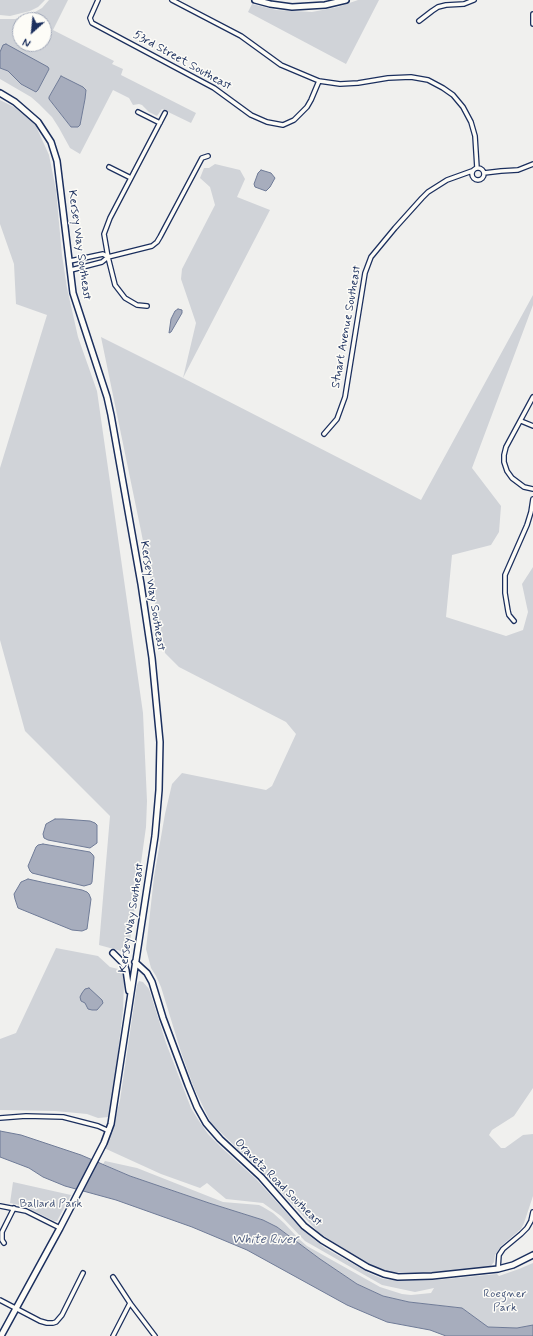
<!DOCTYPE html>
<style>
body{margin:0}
#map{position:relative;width:533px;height:1336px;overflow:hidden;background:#f0f0ee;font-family:Mynerve,sans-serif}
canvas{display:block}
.north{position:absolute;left:12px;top:12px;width:40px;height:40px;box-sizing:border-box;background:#fdfcf7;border:1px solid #a3aaba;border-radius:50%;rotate:207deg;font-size:11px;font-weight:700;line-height:16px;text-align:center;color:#1b2f5e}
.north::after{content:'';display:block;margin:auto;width:14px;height:18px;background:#1b2f5e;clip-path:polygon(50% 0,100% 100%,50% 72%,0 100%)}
</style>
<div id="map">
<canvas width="533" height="1336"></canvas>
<div class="north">N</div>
</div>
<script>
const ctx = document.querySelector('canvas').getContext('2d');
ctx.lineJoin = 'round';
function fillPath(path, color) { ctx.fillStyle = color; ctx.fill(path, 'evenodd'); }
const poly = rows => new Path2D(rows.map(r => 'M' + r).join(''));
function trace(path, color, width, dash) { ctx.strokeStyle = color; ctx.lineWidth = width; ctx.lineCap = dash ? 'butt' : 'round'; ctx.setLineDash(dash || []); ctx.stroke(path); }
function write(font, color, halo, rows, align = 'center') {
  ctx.font = font + ' Mynerve,sans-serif'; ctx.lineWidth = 3; ctx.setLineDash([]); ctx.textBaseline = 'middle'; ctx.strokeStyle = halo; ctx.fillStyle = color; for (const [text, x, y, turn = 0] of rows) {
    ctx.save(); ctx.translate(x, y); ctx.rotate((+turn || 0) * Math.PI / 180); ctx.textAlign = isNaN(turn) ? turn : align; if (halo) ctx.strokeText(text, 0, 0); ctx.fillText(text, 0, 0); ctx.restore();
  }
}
fillPath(poly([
 [0,0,45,0,38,7,30,11,10,16,0,15],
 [49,0,68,0,53,30,114,61,112,64,123,69,121,75,196,113,191,123,162,109,157,116,149,112,142,105,139,104,133,105,129,98,113,90,80,154,70,148,59,128,52,117,39,104,31,97,0,79,0,68,8,71,23,85,38,90,49,69,0,52,0,19,15,19,28,16,42,8],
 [20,20,44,20,44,44,20,44],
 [61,76,86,92,80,124,71,127,49,99,49,97],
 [358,0,379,0,346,64,248,12,252,4,276,10,312,12,338,7],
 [0,100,14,107,35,124,49,155,56,190,62,255,67,288,78,337,97,391,143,713,147,801,146,827,129,949,121,951,99,945,110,816,25,731,0,640,0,468,47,315,16,304,14,264,0,224],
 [215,164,240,170,245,179,237,197,270,210,183,378,421,500,533,295,533,305,472,468,501,506,499,532,491,545,452,555,446,617,506,636,523,630,528,612,522,584,533,567,533,1088,514,1116,492,1130,489,1135,501,1148,505,1148,523,1135,533,1134,533,1196,524,1223,521,1229,501,1246,495,1255,494,1262,490,1267,423,1273,390,1272,376,1267,356,1257,318,1232,267,1177,211,1123,194,1088,181,1052,161,987,156,976,151,968,146,949,154,877,165,814,172,784,182,773,266,790,272,786,296,734,286,722,179,667,165,653,141,531,101,337,183,378,196,323,181,279,182,269,215,205,210,187,200,178,204,168,209,168],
 [56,948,98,956,110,967,122,970,124,983,123,1010,112,1103,109,1117,98,1118,87,1114,55,1111,0,1110,0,1039,16,1033],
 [139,981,143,982,149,989,166,1043,191,1108,199,1121,208,1134,223,1149,256,1179,293,1220,311,1237,325,1248,371,1274,383,1279,394,1280,436,1280,497,1274,499,1276,519,1269,533,1263,533,1325,517,1328,487,1327,462,1308,409,1302,383,1296,357,1284,320,1259,277,1227,263,1220,209,1203,130,1176,103,1164,105,1161,137,1168,223,1202,259,1205,263,1207,273,1213,284,1223,299,1239,307,1246,380,1287,402,1294,411,1295,431,1293,434,1288,415,1292,382,1285,305,1241,281,1216,263,1203,226,1199,207,1183,200,1188,161,1174,104,1148,113,1127,120,1100,137,985],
 [13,1182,71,1195,57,1221,54,1221,24,1206,10,1203]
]), '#d0d3d8');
const water = poly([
 [6,44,48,67,49,69,48,71,38,90,36,92,21,84,8,71,0,68,0,52,3,45,6,44],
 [61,76,83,87,86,90,85,99,80,125,78,127,71,127,49,99,49,97,61,76],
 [261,170,271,173,275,178,270,187,266,191,255,187,254,184,258,173,261,170],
 [178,309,182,310,182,313,171,332,169,333,171,319,175,311,178,309],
 [55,819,63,819,90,821,95,823,97,825,97,843,90,848,48,840,44,838,43,834,46,824,55,819],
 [43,844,90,852,93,855,94,857,92,882,91,884,84,886,32,873,30,871,28,866,36,847,38,845,43,844],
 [28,879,46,883,82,890,87,892,89,894,91,899,87,929,82,931,72,930,18,908,15,899,14,894,21,882,28,879],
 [89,988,102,1000,103,1003,97,1010,92,1010,88,1009,85,1003,81,1001,80,997,82,993,85,989,89,988],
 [0,1131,21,1135,81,1155,130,1176,209,1203,263,1220,277,1227,320,1259,357,1284,383,1296,409,1302,462,1308,488,1327,517,1328,533,1325,533,1336,446,1336,430,1330,387,1322,347,1305,247,1250,192,1227,116,1200,65,1186,43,1177,29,1168,0,1157,0,1131]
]);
fillPath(water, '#a7adbd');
trace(water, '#6f7b97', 1);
const street = poly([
 [98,0,90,18,92,23,214,88,251,115,267,122,283,125,294,120,307,107,311,100,319,81],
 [172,0,241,36,281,65,319,81,340,84,358,83,388,78,411,77,428,80,443,88,453,95,463,107,471,122,475,136,477,168],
 [533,14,533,24],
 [419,21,432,11,438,7,446,5,464,4,474,0],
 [138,112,160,123],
 [109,167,131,178],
 '472 174a6 6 0 1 1 12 0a6 6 0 1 1-12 0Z',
 [484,173,501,171,518,170,533,164],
 [70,261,103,254,108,257],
 [71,270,102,262,108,257,152,246,157,242,160,237,202,158,208,156],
 [147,306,137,305,125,298,115,285,108,257,104,234,110,218,165,113],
 [533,397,506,447,504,455,504,462,507,471,512,478,524,487,533,489],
 [521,421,533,426],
 [324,434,337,419,345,397,365,273,371,257,395,228,422,198,428,192,447,180,472,171],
 [514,621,509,615,508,611,505,593,505,575,527,525,531,512,533,499],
 [0,1118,26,1116,63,1117,98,1126,109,1131],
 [0,1206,26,1211,60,1228],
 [4,1243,2,1240,2,1232,14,1208],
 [498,1269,499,1255,503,1249,521,1234,527,1228,531,1221,533,1212],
 [113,1277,130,1303,155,1336],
 [0,1300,40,1321,47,1323,53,1323,56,1322,62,1315,83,1273],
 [113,1336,130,1303]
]);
const secondary = poly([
 [255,0,270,4,292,7,325,5,346,0],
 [0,93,15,102,38,122,51,142,57,161,73,293,107,397,111,415,141,584,152,658,160,742,159,790,155,836,111,1124,104,1143,60,1228,1,1336],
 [113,953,124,964,126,970,129,991],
 [135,962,147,973,152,982,163,1018,188,1085,197,1107,206,1123,220,1139,261,1177,304,1226,322,1240,367,1267,384,1274,398,1277,432,1276,498,1269,513,1265,533,1255]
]);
trace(street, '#1b2f5e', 6);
trace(secondary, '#1b2f5e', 8);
trace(street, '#fdfcf7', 3.5);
trace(secondary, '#fdfcf7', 5);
write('12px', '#1b2f5e', '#fdfcf7', [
 ["53rd Street Southeast",182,61,29],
 ["Kersey Way Southeast",79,245,82],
 ["Stuart Avenue Southeast",347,327,-80],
 ["Kersey Way Southeast",152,596,81],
 ["Kersey Way Southeast",132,918,-81],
 ["Oravetz Road Southeast",278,1183,45]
]);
write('12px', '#48587c', '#fdfcf7', [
 ["Ballard Park",51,1204],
 ["Roegner",505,1294],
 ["Park",505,1308]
]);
write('italic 13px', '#4c5b7f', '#fdfcf7', [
 ["White River",265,1240]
]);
</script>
